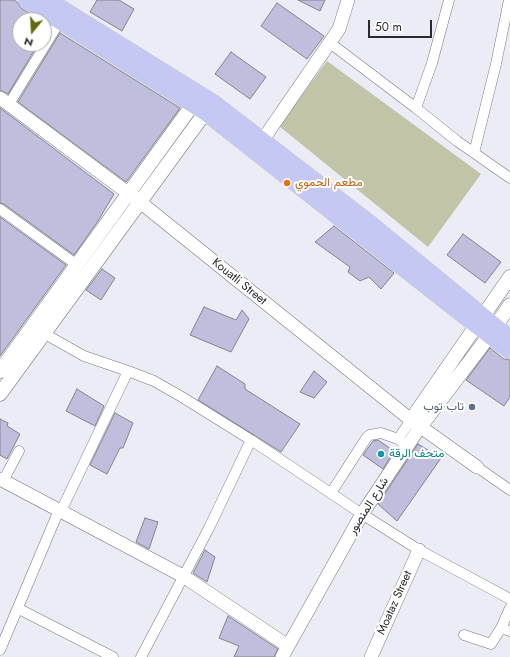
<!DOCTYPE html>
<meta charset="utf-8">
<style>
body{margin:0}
#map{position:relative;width:510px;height:657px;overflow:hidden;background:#ebecf6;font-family:Jost,sans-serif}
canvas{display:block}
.north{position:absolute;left:12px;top:12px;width:40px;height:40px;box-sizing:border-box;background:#fff;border:1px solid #a9a9ab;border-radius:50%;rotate:198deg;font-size:11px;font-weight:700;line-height:16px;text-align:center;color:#29292d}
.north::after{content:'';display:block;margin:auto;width:14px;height:18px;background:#616a0e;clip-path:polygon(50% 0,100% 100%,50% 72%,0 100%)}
.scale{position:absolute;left:368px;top:20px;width:64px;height:18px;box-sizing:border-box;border:2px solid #29292d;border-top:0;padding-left:5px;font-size:12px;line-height:14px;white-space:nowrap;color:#29292d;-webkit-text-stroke:3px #fff;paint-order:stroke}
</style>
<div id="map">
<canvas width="510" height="657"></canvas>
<div class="north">N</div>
<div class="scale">50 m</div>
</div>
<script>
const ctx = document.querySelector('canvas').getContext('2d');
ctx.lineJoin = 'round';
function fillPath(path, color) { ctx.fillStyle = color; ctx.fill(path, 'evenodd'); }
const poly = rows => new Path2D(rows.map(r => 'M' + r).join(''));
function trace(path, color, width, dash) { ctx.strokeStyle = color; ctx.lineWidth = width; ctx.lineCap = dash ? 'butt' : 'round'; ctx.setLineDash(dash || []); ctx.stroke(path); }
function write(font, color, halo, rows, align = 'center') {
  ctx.font = font + ' Jost,Vazirmatn,sans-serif'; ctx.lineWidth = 4; ctx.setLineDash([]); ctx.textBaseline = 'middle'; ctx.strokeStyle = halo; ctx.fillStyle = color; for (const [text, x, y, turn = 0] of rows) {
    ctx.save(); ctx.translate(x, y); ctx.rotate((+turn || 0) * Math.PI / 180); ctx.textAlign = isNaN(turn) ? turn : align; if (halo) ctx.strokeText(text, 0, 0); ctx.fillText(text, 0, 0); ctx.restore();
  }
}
fillPath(poly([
 [327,61,481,174,428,247,279,126]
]), '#c1c4a6');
const building = poly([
 [0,0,14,0,17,2,21,8,40,20,20,20,20,44,38,44,8,94,0,90,0,0],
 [97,0,119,0,134,9,122,31,90,12,97,0],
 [298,0,325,0,320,11,298,0],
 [277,3,324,36,307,59,261,26,277,3],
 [60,33,180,108,126,182,18,102,60,33],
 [231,52,266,77,250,99,215,74,231,52],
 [0,108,114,194,98,221,74,255,4,204,0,203,0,108],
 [0,217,66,265,0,356,0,217],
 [334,226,394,273,381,289,369,277,360,281,348,272,350,267,315,242,334,226],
 [463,234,501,262,485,283,447,255,463,234],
 [102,269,115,278,101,300,86,290,102,269],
 [204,307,236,320,242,310,249,319,231,352,190,335,204,307],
 [490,348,504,359,510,360,510,397,504,406,466,380,490,348],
 [217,366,245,384,245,389,300,424,281,452,198,400,217,366],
 [314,371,327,382,314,398,300,392,314,371],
 [77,389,104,406,95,426,66,411,77,389],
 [115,413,133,423,123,448,120,448,107,474,90,465,115,413],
 [0,419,8,423,7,426,20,434,7,459,0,455,0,419],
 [378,440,394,451,383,469,363,455,373,441,378,440],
 [418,444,441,458,397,521,378,504,418,444],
 [145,518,158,522,149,549,136,542,145,518],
 [205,550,215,557,207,582,193,573,205,550],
 [228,616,278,649,274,657,234,657,239,646,219,638,228,616]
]);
fillPath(building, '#bfbfdd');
trace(building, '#83838c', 1);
const minor = poly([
 [330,43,416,108,457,141,510,178],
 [9,104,60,21],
 [416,108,432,63,449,0],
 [474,153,496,64,509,0],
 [0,209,77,265],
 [45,334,84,356,128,371,154,381,182,397,251,440,362,514,419,550,510,599],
 [398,439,411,420],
 [477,467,510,490],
 [3,481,19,451],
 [331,493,367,437,370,435,381,433,398,439,407,446],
 [19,609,113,657],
 [501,628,510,608],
 [464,635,491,644,501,628,510,631],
 [0,650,59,510,63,507,128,371],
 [141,657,209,528,251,440]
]);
const tertiary = poly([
 [0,98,140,202,411,420,477,467],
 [262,141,339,29,348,0],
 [0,479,183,576,288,646],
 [282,657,362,514,420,427],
 [371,657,419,550]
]);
const secondary = poly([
 [0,371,199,96],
 [0,394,199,121,213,105],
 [411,420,510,277],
 [420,427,489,336,510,305]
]);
const primary = poly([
 [26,0,206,113,477,326,510,351],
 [48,0,214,103,371,224,510,338]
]);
trace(minor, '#76777f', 11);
trace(tertiary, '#76777f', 14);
trace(secondary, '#76777f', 15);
trace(primary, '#cccccd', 17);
trace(minor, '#fff', 10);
trace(tertiary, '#fff', 13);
trace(secondary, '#fff', 14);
trace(primary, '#c4c8f2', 16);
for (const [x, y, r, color] of [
 [287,183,4,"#e8710a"],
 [472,407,4,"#5c6f8a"],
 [381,454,4,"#0f9aa8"]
]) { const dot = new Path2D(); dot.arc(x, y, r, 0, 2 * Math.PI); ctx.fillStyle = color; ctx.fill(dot); trace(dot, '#fff', 1.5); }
write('12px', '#c56008', '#fff', [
 ["مطعم الحموي",295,183]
], 'left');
write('12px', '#29292d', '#fff', [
 ["Kouatli Street",239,282,39],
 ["شارع المنصور",369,506,-58],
 ["Moataz Street",395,603,-66]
]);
write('12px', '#4e5e75', '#fff', [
 ["تاب توب",464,407]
], 'right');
write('12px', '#0d838f', '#fff', [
 ["متحف الرقة",389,454]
], 'left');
</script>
